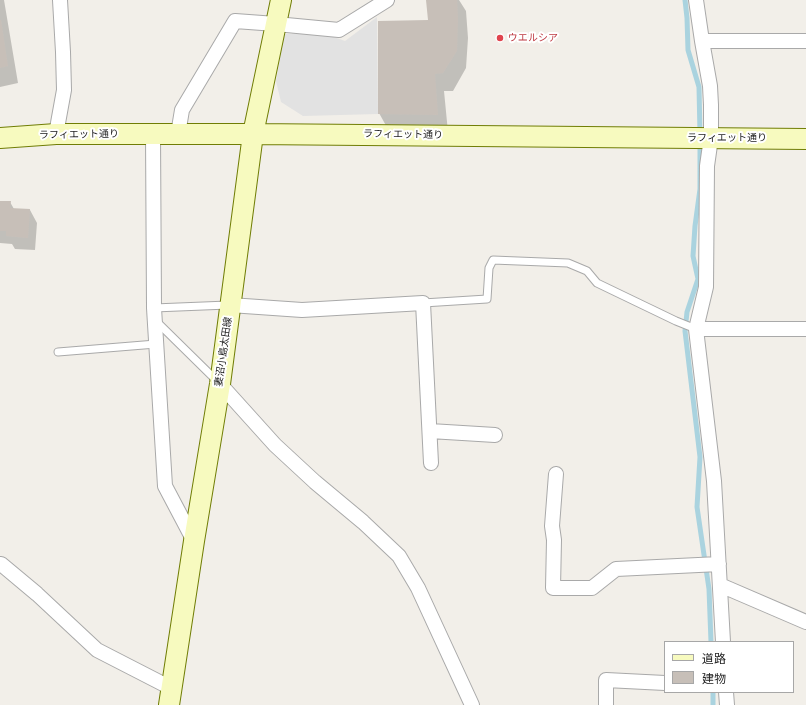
<!DOCTYPE html>
<meta charset="utf-8">
<style>
body{margin:0}
#map{position:relative;width:806px;height:705px;overflow:hidden;background:#f2efe9;font-family:Roboto,"Noto Sans JP",sans-serif}
canvas{display:block}
.legend{position:absolute;left:664px;top:641px;width:130px;height:52px;box-sizing:border-box;background:#fff;border:1px solid #a7a7a7;margin:0;padding:5px 7px;list-style:none;font-size:12px;color:#222}
.legend li{display:flex;align-items:center;gap:8px;height:20px}
.legend b{width:20px;border:1px solid #a7a7a7}
</style>
<div id="map">
<canvas width="806" height="705"></canvas>
<ul class="legend">
<li><b style="height:5px;background:#f7fabf"></b>道路</li>
<li><b style="height:11px;background:#c7bfb8"></b>建物</li>
</ul>
</div>
<script>
const ctx = document.querySelector('canvas').getContext('2d');
ctx.lineJoin = 'round';
function fillPath(path, color) { ctx.fillStyle = color; ctx.fill(path, 'evenodd'); }
const poly = rows => new Path2D(rows.map(r => 'M' + r).join(''));
function trace(path, color, width, dash) { ctx.strokeStyle = color; ctx.lineWidth = width; ctx.lineCap = dash ? 'butt' : 'round'; ctx.setLineDash(dash || []); ctx.stroke(path); }
function write(font, color, halo, rows, align = 'center') {
  ctx.font = font + ' Roboto,"Noto Sans JP",sans-serif'; ctx.lineWidth = 4; ctx.setLineDash([]); ctx.textBaseline = 'middle'; ctx.strokeStyle = halo; ctx.fillStyle = color; for (const [text, x, y, turn = 0] of rows) {
    ctx.save(); ctx.translate(x, y); ctx.rotate((+turn || 0) * Math.PI / 180); ctx.textAlign = isNaN(turn) ? turn : align; if (halo) ctx.strokeText(text, 0, 0); ctx.fillText(text, 0, 0); ctx.restore();
  }
}
fillPath(poly([
 [377,17,378,114,303,116,281,102,276,81,284,34,323,33,345,41]
]), '#e2e2e2');
fillPath(poly([
 [0,0,4,0,18,83,0,87],
 [427,0,459,0,466,11,468,38,466,68,453,91,444,91,448,132,389,131,379,113,429,21],
 [0,202,10,202,14,209,30,210,37,223,35,250,15,249,12,244,0,243]
]), '#0003');
trace(poly([
 [685,0,687,18,688,50,699,87,700,134],
 [700,142,700,189,695,226,693,256,698,279,687,312,685,331,700,457,697,507,709,589,711,642],
 [713,692,713,705]
]), '#aad3df', 5);
fillPath(poly([
 [426,0,457,0,458,19,457,51,443,73,435,74,438,115,378,114,378,21,428,20],
 [0,20,1,20,8,66,0,68],
 [0,201,11,201,10,208,30,209,28,238,6,236,6,231,0,231]
]), '#c7bfb8');
const lane = poly([
 [423,303,487,299,489,268,493,260,568,263,587,271,597,283,676,321,696,329],
 [154,308,228,305],
 [156,321,217,381],
 [58,352,156,344]
]);
const street = poly([
 [696,0,702,41,710,86,711,105,711,138,707,166,706,287,696,329,714,481,723,642],
 [702,41,806,41],
 [56,134,64,90,63,52,60,0],
 [153,134,154,308,165,486,194,541],
 [178,134,182,110,235,21,276,24,339,30,387,0],
 [230,305,302,310,423,303,431,463],
 [696,329,806,329],
 [220,384,275,445,315,482,363,522,399,556,418,588,472,705],
 [430,431,495,435],
 [556,474,552,526,554,540,553,588,592,588,616,569,719,564],
 [0,565,1,564,37,594,97,650,171,688],
 [720,585,806,622],
 [726,692,727,705],
 [606,705,606,680,665,683]
]);
const secondary = poly([
 [0,138,56,134,253,134,806,139],
 [169,705,194,541,220,384,253,134,281,0]
]);
trace(lane, '#a9a9a9', 9);
trace(street, '#a9a9a9', 16);
trace(secondary, '#707d05', 22);
trace(lane, '#fff', 7);
trace(street, '#fff', 14);
trace(secondary, '#f7fabf', 20);
for (const [x, y, r, color] of [
 [500,38,4,"#e0444e"]
]) { const dot = new Path2D(); dot.arc(x, y, r, 0, 2 * Math.PI); ctx.fillStyle = color; ctx.fill(dot); trace(dot, '#fff', 1.5); }
write('10px', '#be3a42', '#fff', [
 ["ウエルシア",508,38]
], 'left');
write('10px', '#222', '#fff', [
 ["ラフィエット通り",79,135,-1],
 ["ラフィエット通り",403,135,1],
 ["ラフィエット通り",727,138],
 ["妻沼小島太田線",224,352,-82]
]);
</script>
